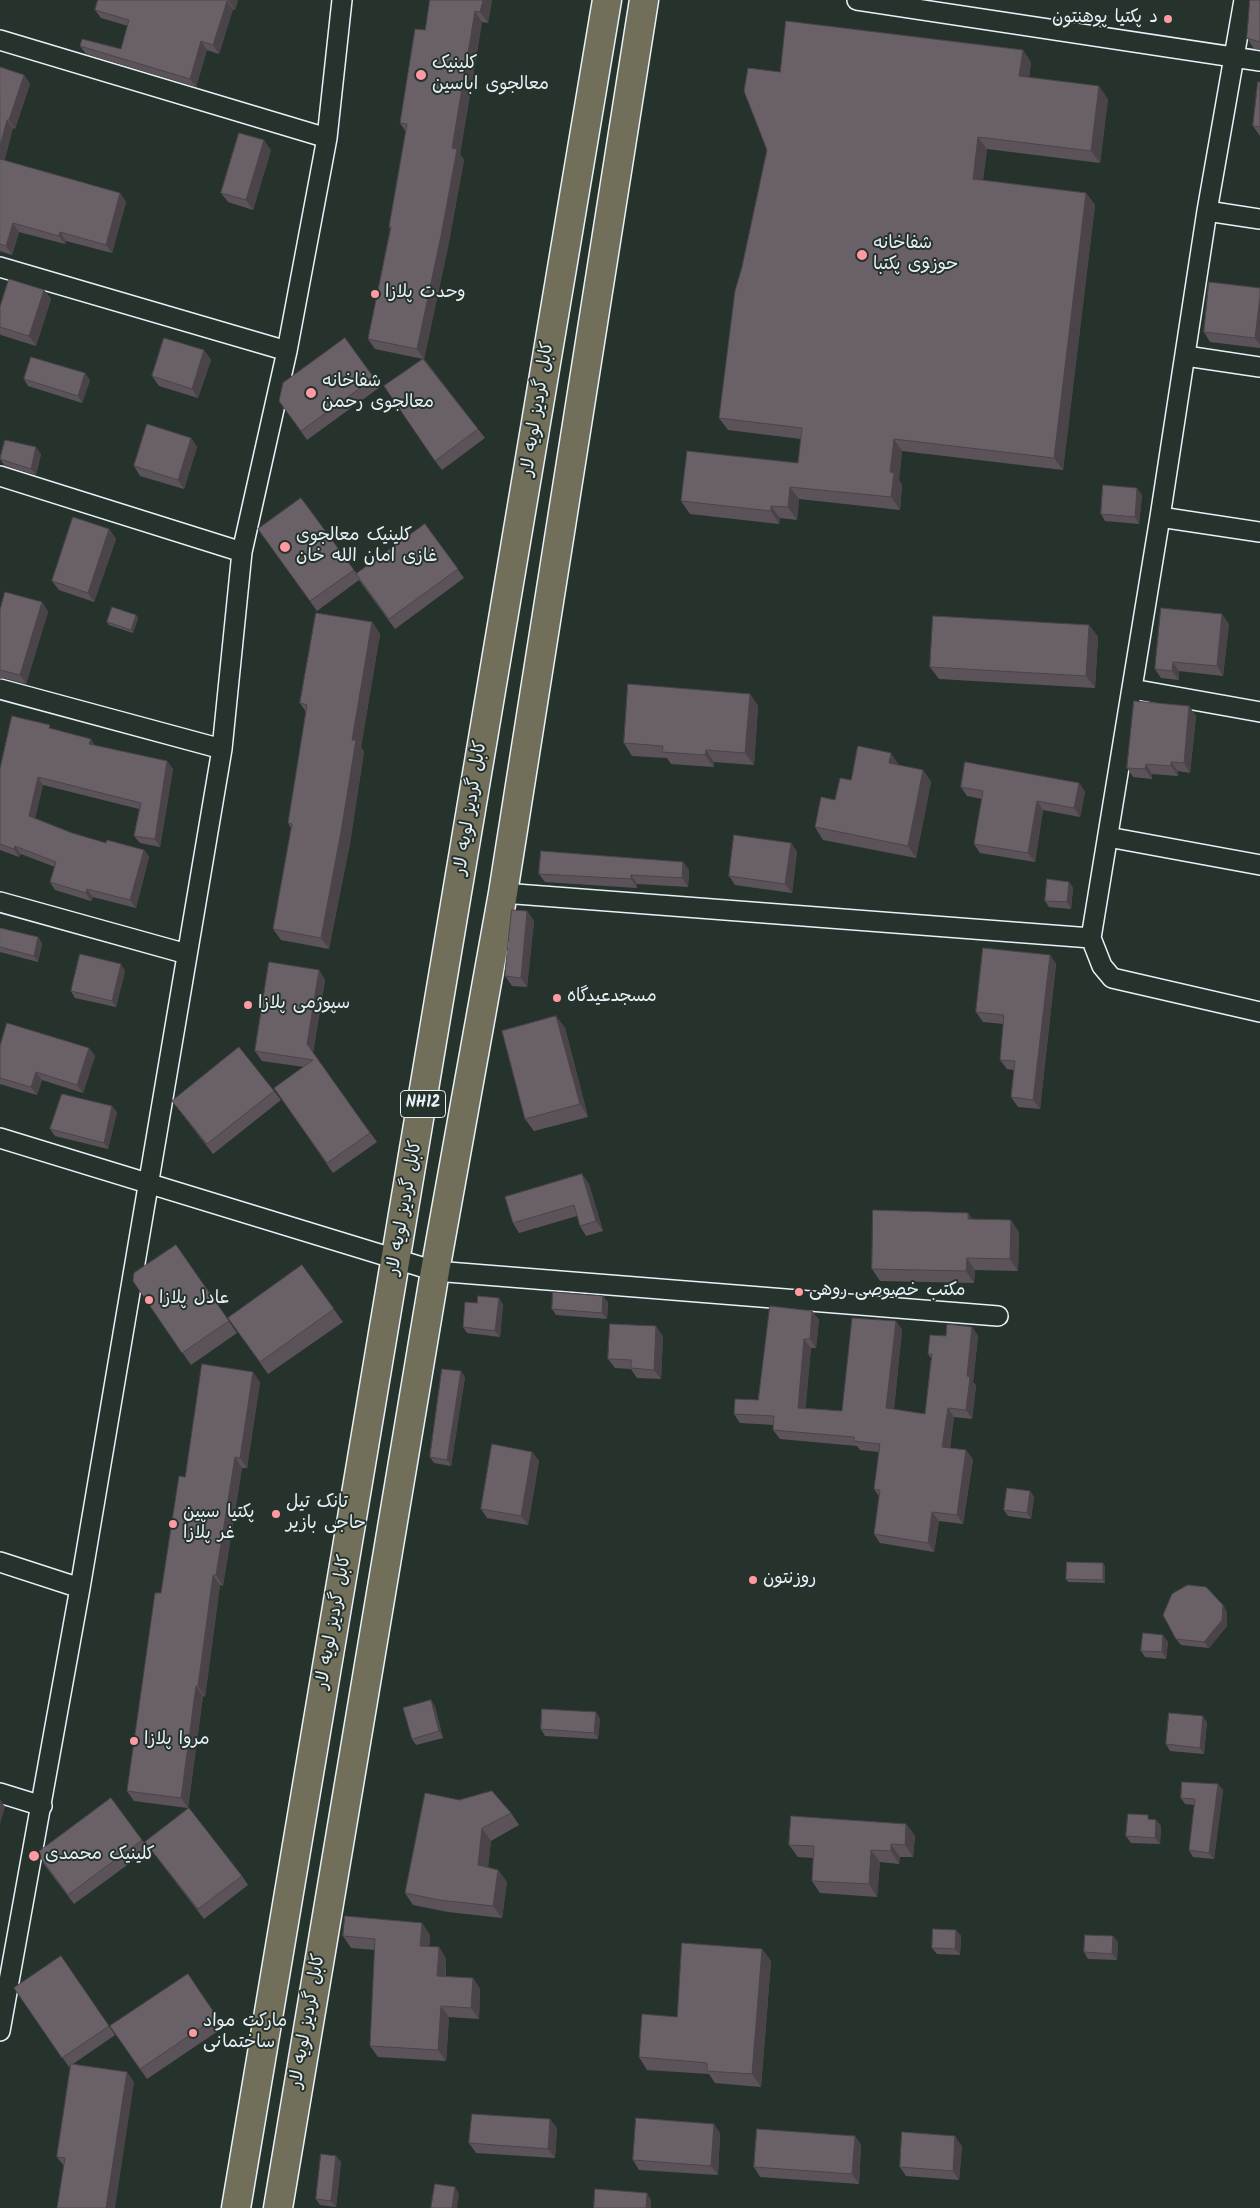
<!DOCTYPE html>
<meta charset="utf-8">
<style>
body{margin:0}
canvas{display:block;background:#26332d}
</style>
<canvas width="1260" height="2208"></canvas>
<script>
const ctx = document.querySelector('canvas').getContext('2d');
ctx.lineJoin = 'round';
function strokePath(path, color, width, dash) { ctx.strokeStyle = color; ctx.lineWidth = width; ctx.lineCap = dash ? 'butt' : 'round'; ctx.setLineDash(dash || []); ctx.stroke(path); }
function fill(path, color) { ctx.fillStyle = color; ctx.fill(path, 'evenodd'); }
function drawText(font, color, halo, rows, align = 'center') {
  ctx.font = font + ' Kalam,"Playpen Sans Arabic",sans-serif'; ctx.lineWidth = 4; ctx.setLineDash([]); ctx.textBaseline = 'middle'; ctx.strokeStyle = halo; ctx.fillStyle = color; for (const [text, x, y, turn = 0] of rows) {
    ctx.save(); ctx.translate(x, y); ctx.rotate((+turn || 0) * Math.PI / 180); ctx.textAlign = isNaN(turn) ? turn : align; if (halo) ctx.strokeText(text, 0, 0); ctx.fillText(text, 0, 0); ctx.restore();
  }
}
const minor = new Path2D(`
 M857,0L1260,61
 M1244,0L1207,211L1160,517L1091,938L1102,966L1112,978L1260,1012
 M0,40L327,138
 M1207,211L1260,219
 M0,267L287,351
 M1186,356L1260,367
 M0,476L242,552
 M1160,517L1260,532
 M0,689L222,749
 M1132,689L1260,712
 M1108,837L1260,865
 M503,893L1091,938
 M0,902L187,954
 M0,1138L435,1271L998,1316
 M0,1562L80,1588
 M0,1793L42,1806
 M0,2031L80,1588L222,749L242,552L287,351L327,138L342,0`);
const trunk = new Path2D(`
 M236,2208L607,0
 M278,2208L435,1271L503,893L644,0`);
strokePath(minor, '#e8f1f8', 22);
strokePath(trunk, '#e8f1f8', 31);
strokePath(minor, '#26332d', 19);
strokePath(trunk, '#716e59', 28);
fill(new Path2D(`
 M238,0L235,10L233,9L219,54L207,50L196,87L86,54L80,46L121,49L128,26L101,18L95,10Z
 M430,0H492L488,23L482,22L460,154L464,160L448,247L424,359L485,438L442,470L435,461L423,359L375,349L368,339L390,229L389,227L406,132L400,123L425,30Z
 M1260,0V50L1254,49L1247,38Z
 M1031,62L1029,78L1108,99L1100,163L987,149L983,180L1086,193L1095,205L1063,470L902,451L899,480L902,485L900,510L799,499L797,520L780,518L779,524L690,514L681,501L798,463L801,439L728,430L719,418L742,267L767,150L780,72Z
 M0,67L24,75L30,84L15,129L13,128L4,161L120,193L126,202L112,253L66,241L65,244L19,232L12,255L0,251Z
 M1260,82V136L1253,126Z
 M271,150L253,210L228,202L221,193Z
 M1260,288V348L1210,342L1204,332Z
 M44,290L51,299L36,346L1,335L0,334V307Z
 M345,338L380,387L307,440L279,401Z
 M204,350L211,360L198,398L159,386L152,376Z
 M24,379L90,380L82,403L28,386Z
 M191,438L197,447L184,489L140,476L134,466Z
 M41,454L36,475L5,466L0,459Z
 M1142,495L1139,524L1105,521L1101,514Z
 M425,524L464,578L395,629L359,580L317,611L258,529L354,570L357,574Z
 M109,529L116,539L94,602L59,590L52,581Z
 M42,602L48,612L26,684L3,678L0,679V610Z
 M136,615L138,618L133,633L109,625L107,622Z
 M372,622L380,634L361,747L364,752L350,843L329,949L281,940L273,929L291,828L288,823L306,712L300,703Z
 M1229,624L1223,676L1179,671V680L1161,678L1155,669Z
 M1089,625L1098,637L1095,688L939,679L930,667Z
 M750,694L758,706L754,765L714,762V767L671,764L667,758L632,756L624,743Z
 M1189,706L1196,716L1190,773L1178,771V776L1152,774V779L1133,777L1127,768Z
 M53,729L95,746L167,761L173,769L160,847L140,843L134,836L139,809L43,785L35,818L72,833L106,843L144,850L149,857L136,908L93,897L91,901L55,890L50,882L55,867L21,854L19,857L0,850V769Z
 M899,765L923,770L931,782L916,858L823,840L815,827L835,800L851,780Z
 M1079,783L1085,792L1080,817L1043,810L1035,862L980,853L974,844L982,799L967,796L961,787Z
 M791,843L797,852L792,893L735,885L729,876Z
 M683,862L689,870L688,887L637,884V888L545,882L539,874Z
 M1069,882L1073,888L1071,909L1049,907L1045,901Z
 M527,911L534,921L527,987L512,986L505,976Z
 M0,928L38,937L42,944L38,962L0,952Z
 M1050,955L1056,964L1040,1109L1018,1107L1011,1097L1014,1070L1007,1069L1000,1060L1004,1024L983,1022L976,1012Z
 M319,970L325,980L313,1053L377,1142L333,1173L274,1088L304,1067L262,1061L255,1051Z
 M125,971L116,1007L75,998L71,991Z
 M556,1016L565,1028L588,1117L534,1131L525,1119Z
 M0,1046L89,1048L95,1056L83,1093L42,1080L37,1095L0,1084Z
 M274,1091L281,1100L213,1154L172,1101Z
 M117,1112L108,1149L55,1136L50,1129Z
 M582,1174L589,1184L603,1231L586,1236L580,1226L577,1216L519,1233L513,1223Z
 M968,1213L972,1219L1019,1232L1018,1271L975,1270L974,1283L880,1281L872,1269Z
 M176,1245L237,1333L191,1365L133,1281Z
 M302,1265L343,1322L268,1374L228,1318Z
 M499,1298L503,1305L500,1337L467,1333L463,1327L477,1303Z
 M608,1302L607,1319L556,1315L552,1309Z
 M812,1311L819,1320L816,1348H811L805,1408L842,1411L896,1321L902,1330L894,1409L925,1414L931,1358L928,1354L946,1336L972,1327L978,1336L973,1382L976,1386L972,1419L954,1417L950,1448L973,1459L963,1524L939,1521L934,1552L880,1543L874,1534L879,1496L874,1489L879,1452L860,1450L857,1446L780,1439L773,1430L774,1425L740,1423L734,1414L758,1400Z
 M663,1336L661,1379L637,1378L631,1369L615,1368L608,1359Z
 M465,1377L451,1466L434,1463L430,1457Z
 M260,1382L247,1468H242L223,1586L220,1585L205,1697L203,1696L188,1808L134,1801L127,1791L185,1477Z
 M532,1452L539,1461L528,1525L487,1518L481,1509Z
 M1030,1491L1034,1497L1031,1519L1008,1516L1004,1510Z
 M1103,1563L1105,1567V1583L1068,1582L1066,1579Z
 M1223,1605L1227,1612V1626L1209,1648L1181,1645L1176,1639Z
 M1168,1642L1166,1659L1145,1657L1141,1651Z
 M431,1700L435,1707L443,1738L416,1745L412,1739Z
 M600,1719L598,1739L545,1736L541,1729Z
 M1207,1722L1204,1754L1170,1751L1166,1744Z
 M1218,1784L1223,1790L1214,1859L1193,1857L1189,1850L1194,1805L1185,1804L1181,1798Z
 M425,1793L511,1813L519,1825L491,1841L488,1867L498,1870L507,1882L502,1918L448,1912L413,1905L405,1893Z
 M1156,1820L1161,1826L1160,1844L1131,1843L1126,1836Z
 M906,1824L915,1836L913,1857H900L899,1864L880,1862L877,1897L820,1893L812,1881L813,1858L798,1857L789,1845Z
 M142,1840L149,1849L74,1904L43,1863Z
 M145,1842L242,1876L248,1885L204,1919Z
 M422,1923L430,1935L429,1947H439L446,1959V1977L473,1978L480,1989L479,2019L449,2017L446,2061L378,2057L370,2046L375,1950L351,1948L343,1936Z
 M956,1930L961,1936L960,1955L937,1954L932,1948Z
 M1118,1942L1117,1960L1088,1959L1084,1952Z
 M762,1949L771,1961L761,2087L715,2083L709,2074L647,2070L639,2057L677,2017Z
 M61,1956L115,2035L73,2064L127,2072L134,2083L64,2166L57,2157L71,2066L69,2067L14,1988Z
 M188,1974L224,2027L147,2079L110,2026Z
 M557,2128L555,2158L476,2153L469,2143Z
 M720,2133L718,2175L639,2170L633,2160Z
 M855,2136L861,2145L859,2184L760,2177L754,2167Z
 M962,2146L959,2180L906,2176L900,2167Z
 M336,2156L341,2162L336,2207L320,2205L316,2199Z`), '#5b5359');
fill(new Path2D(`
 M230,0H238L235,10L229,1Z
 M483,0H492L488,23L480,12Z
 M227,1L233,9L219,54L213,45Z
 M475,11L482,22L460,154L464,160L448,247L424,359L417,349L452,148Z
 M201,41L207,50L196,87L190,79Z
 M1023,50L1031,62L1028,89L1019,76Z
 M24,75L30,84L15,129L9,120Z
 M1099,86L1108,99L1100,163L1091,151Z
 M7,120L13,128L3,167L0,163V146Z
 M978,137L987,149L981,191L973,179Z
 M264,140L271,150L253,210L246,200Z
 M120,193L126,202L112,253L106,245Z
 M1086,193L1095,205L1063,470L1054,458Z
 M13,223L19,232L12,255L6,246Z
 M60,232L66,241L65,244L59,236Z
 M44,290L51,299L36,346L29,336Z
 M1260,297V345L1255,338Z
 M204,350L211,360L198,398L192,389Z
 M85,373L90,380L82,403L78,396Z
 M191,438L197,447L184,489L178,480Z
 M894,439L902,451L899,480L902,485L900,510L891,497L890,472Z
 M36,447L41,454L36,475L31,469Z
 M790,487L799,499L797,520L788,507Z
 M1137,488L1142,495L1139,524L1135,517Z
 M771,506L780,518L779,524L771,511Z
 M109,529L116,539L94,602L88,593Z
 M42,602L48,612L26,684L20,675Z
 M1222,614L1229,624L1223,676L1217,666Z
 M136,615L138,618L133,633L131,630Z
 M372,622L380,634L361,747L364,752L350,843L329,949L321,938L352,740Z
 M1089,625L1098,637L1095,688L1086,676Z
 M1173,662L1179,671V680L1172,671Z
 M750,694L758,706L754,765L745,753Z
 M1189,706L1196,716L1190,773L1184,763Z
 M91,739L96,747L89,744Z
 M706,750L714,762V767L705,755Z
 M891,753L899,765L889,763Z
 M167,761L173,769L160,847L155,839Z
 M1171,762L1178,771V776L1171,766Z
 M1146,764L1152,774V779L1145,769Z
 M923,770L931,782L916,858L908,846Z
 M38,777L43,785L34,823L29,816Z
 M1079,783L1085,792L1080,817L1074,808Z
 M1037,801L1043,810L1035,862L1028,853Z
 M791,843L797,852L792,893L785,884Z
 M15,846L21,854L19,857L14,849Z
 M144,850L149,857L136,908L130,900Z
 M683,862L689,870L688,887L682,878Z
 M631,875L637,884V888L631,879Z
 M1069,882L1073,888L1071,909L1067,902Z
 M87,889L93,897L91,901L86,893Z
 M527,911L534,921L527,987L521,978Z
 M38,937L42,944L38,962L34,956Z
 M1050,955L1056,964L1040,1109L1033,1100Z
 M121,964L125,971L116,1007L112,1001Z
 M319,970L325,980L313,1053L307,1044Z
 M556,1016L565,1028L588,1117L580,1104Z
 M89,1048L95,1056L83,1093L77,1085Z
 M36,1072L42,1080L37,1095L31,1087Z
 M112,1106L117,1112L108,1149L104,1143Z
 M582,1174L589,1184L603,1231L596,1221Z
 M968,1213L976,1225L968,1219Z
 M1011,1220L1019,1232L1018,1271L1010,1259Z
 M967,1258L975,1270L974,1283L966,1271Z
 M603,1296L608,1302L607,1319L602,1313Z
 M499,1298L503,1305L500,1337L495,1331Z
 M812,1311L819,1320L816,1348L810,1339Z
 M896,1321L902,1330L893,1417L886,1408Z
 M656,1326L663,1336L661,1379L654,1370Z
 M972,1327L978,1336L973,1382L976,1386L972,1419L966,1410L967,1376Z
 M804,1339L811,1348L805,1417L798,1408Z
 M461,1371L465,1377L451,1466L447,1460Z
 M253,1372L260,1382L247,1468L240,1458Z
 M948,1408L954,1417L948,1456L942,1447Z
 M966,1450L973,1459L963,1524L957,1515Z
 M532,1452L539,1461L528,1525L521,1516Z
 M235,1457L242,1468L223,1586L216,1575Z
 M1030,1491L1034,1497L1031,1519L1027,1513Z
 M932,1512L939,1521L934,1552L928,1543Z
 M1103,1563L1105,1567V1583L1103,1580Z
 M213,1575L220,1585L205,1697L198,1686Z
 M1223,1605L1227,1612V1626L1209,1648L1204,1642Z
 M1163,1635L1168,1642L1166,1659L1162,1652Z
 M196,1686L203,1696L188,1808L181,1798Z
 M431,1700L435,1707L443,1738L439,1731Z
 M596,1712L600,1719L598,1739L594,1733Z
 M1203,1716L1207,1722L1204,1754L1200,1748Z
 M1218,1784L1223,1790L1214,1859L1209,1853Z
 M0,1799L5,1807L0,1824Z
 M1156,1820L1161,1826L1160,1844L1155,1838Z
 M906,1824L915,1836L913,1857L905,1845Z
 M482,1828L491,1841L487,1877L478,1865Z
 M891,1844L900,1857L899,1864L891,1851Z
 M871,1850L880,1862L877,1897L869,1884Z
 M498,1870L507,1882L502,1918L493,1906Z
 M422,1923L430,1935L428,1958L420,1946Z
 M956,1930L961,1936L960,1955L955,1949Z
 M1113,1936L1118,1942L1117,1960L1112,1954Z
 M439,1947L446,1959L445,1988L437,1976Z
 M762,1949L771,1961L761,2087L752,2074Z
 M473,1978L480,1989L479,2019L471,2008Z
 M441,2006L449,2017L446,2061L438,2050Z
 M127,2072L134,2083L115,2208H106Z
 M550,2119L557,2128L555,2158L548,2149Z
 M714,2124L720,2133L718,2175L711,2166Z
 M855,2136L861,2145L859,2184L852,2174Z
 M955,2136L962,2146L959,2180L953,2171Z
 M336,2156L341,2162L336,2207L331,2201Z
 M455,2187L459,2194L457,2208H452Z
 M647,2193L651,2200V2208H646Z`), '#4a4449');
const building = new Path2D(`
 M98,0H230L229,1H227L213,45L201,41L190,79L80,46L82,39L121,49L129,20L95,10Z
 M430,0H483L480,12L475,11L452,148L457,149L441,236L417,349L368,339L391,227H389L407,124L400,123L415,29L425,30Z
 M1250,0H1260V42L1247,38Z
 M786,21L1023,50L1019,76L1099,86L1091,151L978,137L973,179L1086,193L1054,458L894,439L890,472L894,473L891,497L790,487L788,507L771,506V511L681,501L687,451L798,463L802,428L719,418L735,291L742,267L767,150L744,91L748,68L780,72Z
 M0,67L24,75L9,120H7L0,146Z
 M1258,82H1260V127L1253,126Z
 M239,133L264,140L246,200L221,193Z
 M0,159L120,193L106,245L60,232L59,236L13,223L6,246L0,244Z
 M9,279L44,290L29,336L0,327V307Z
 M1209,282L1260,288V297L1255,338L1204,332Z
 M164,338L204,350L192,389L152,376Z
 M345,338L374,378L301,431L279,401L283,383Z
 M31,357L85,373L78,396L24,379Z
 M423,359L478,429L435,461L384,386Z
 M147,424L191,438L178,480L134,466Z
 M5,440L36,447L31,469L0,459Z
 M1103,485L1137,488L1135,517L1101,514Z
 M301,498L354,570L310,601L258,529Z
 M73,517L109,529L88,593L52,581Z
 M425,524L458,569L389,619L356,574Z
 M5,592L42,602L20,675L0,670V610Z
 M112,607L136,615L131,630L107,622Z
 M1161,608L1222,614L1217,666L1173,662L1172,671L1155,669Z
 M316,613L372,622L352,740H356L341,832L321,938L273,929L292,824L288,823L307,705L300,703Z
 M933,616L1089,625L1086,676L930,667Z
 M628,684L750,694L745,753L706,750L705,755L662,752L663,746L624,743Z
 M1134,701L1189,706L1184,763L1171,762V766L1146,764L1145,769L1127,768Z
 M12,716L50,725L49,728L91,739L89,744L167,761L155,839L134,836L141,803L38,777L29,816L72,833L106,843L107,840L144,850L130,900L87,889L86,893L50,882L56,862L15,846L14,849L0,844V769Z
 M858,746L891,753L889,763L923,770L908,846L815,827L821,797L835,800L840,778L851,780Z
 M965,762L1079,783L1074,808L1037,801L1028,853L974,844L983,791L961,787Z
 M734,835L791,843L785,884L729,876Z
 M541,851L683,862L682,878L631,875V879L539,874Z
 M1047,879L1069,882L1067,902L1045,901Z
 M512,910L527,911L521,978L505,976Z
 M0,928L38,937L34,956L0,947Z
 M983,948L1050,955L1033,1100L1011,1097L1015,1061L1000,1060L1004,1015L976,1012Z
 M80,954L121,964L112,1001L71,991Z
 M269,962L319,970L307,1044L370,1133L327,1163L274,1088L313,1060L255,1051Z
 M556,1016L580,1104L525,1119L502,1031Z
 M7,1023L89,1048L77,1085L36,1072L31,1087L0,1078V1046Z
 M239,1047L274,1091L207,1144L172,1101Z
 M62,1094L112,1106L104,1143L50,1129Z
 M582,1174L596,1221L580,1226L574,1205L513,1223L505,1197Z
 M873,1210L968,1213V1219L1011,1220L1010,1259L967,1258L966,1271L872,1269Z
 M176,1245L229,1321L182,1353L133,1281L134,1273Z
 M302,1265L334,1309L260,1362L228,1318Z
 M553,1292L603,1296L602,1313L552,1309Z
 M478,1296L499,1298L495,1331L463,1327L465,1302L477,1303Z
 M770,1306L812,1311L810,1339H804L798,1408L842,1411L852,1318L896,1321L886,1408L925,1414L932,1354H928L930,1335L946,1336L947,1324L972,1327L967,1376L970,1377L966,1410L948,1408L942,1447L966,1450L957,1515L932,1512L928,1543L874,1534L880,1490L874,1489L880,1444L854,1441V1437L773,1430L774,1416L734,1414L735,1399L758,1400Z
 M610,1324L656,1326L654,1370L631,1368V1360L608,1359Z
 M202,1364L253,1372L240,1458L235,1457L216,1575H213L198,1686H196L181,1798L127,1791L155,1593H161L179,1476L185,1477Z
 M442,1369L461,1371L447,1460L430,1457Z
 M492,1444L532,1452L521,1516L481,1509Z
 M1007,1488L1030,1491L1027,1513L1004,1510Z
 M1067,1562L1103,1563V1580L1066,1579Z
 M1188,1585L1206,1587L1223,1605L1222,1620L1204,1642L1176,1639L1163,1615L1172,1594Z
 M1143,1633L1163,1635L1162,1652L1141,1651Z
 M431,1700L439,1731L412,1739L403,1708Z
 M542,1709L596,1712L594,1733L541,1729Z
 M1169,1713L1203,1716L1200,1748L1166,1744Z
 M1182,1782L1218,1784L1209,1853L1189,1850L1195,1799L1181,1798Z
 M492,1791L511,1813L482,1828L478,1865L498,1870L493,1906L439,1900L405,1893L425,1793L459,1800Z
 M111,1798L142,1840L68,1895L37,1853Z
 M189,1808L242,1876L198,1909L145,1842Z
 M1128,1814L1148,1815V1819L1156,1820L1155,1838L1126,1836Z
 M791,1816L906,1824L905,1845L891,1844V1851L871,1850L869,1884L812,1881L814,1846L789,1845Z
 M345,1916L422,1923L420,1946L439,1947L437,1976L473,1978L471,2008L441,2006L438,2050L370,2046L375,1939L343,1936Z
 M933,1929L956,1930L955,1949L932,1948Z
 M1085,1935L1113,1936L1112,1954L1084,1952Z
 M682,1943L762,1949L752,2074L707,2071V2063L639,2057L642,2014L677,2017Z
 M61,1956L109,2026L62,2058L14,1988Z
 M188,1974L217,2017L140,2069L110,2026Z
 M71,2064L127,2072L106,2208H57L65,2158L57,2157Z
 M472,2114L550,2119L548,2149L469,2143Z
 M636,2118L714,2124L711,2166L633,2160Z
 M757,2129L855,2136L852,2174L754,2167Z
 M902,2132L955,2136L953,2171L900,2167Z
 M321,2154L336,2156L331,2201L316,2199Z
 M435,2184L455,2187L452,2208H431Z
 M595,2189L647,2193L646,2208H594Z`);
fill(building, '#6a6168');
strokePath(building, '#4a4449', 1);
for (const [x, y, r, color] of [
 [1168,19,5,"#ff9aa2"],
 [421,75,6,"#ff9aa2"],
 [862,255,6,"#ff9aa2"],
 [375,294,5,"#ff9aa2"],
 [311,393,6,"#ff9aa2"],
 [285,547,6,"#ff9aa2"],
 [557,998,5,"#ff9aa2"],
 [248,1005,5,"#ff9aa2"],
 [799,1292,5,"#ff9aa2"],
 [149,1300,5,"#ff9aa2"],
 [276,1514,5,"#ff9aa2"],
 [173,1524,5,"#ff9aa2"],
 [753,1580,5,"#ff9aa2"],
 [134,1741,5,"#ff9aa2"],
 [34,1856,6,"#ff9aa2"],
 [193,2033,5,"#ff9aa2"]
]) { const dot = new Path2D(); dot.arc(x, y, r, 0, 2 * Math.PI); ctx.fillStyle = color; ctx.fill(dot); strokePath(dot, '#26332d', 2); }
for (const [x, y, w] of [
 [423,1104,45]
]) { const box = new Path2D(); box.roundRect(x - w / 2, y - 13.5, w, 27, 4); ctx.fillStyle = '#26332d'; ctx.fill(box); strokePath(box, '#e8f1f8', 1); }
drawText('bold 16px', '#e8f1f8', null, [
 ["NH12",423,1104]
]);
drawText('18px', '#e8f1f8', '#26332d', [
 ["د پکتیا پوهنتون",1158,19,"right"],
 ["کلینیک",432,65],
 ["معالجوی اباسین",432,86],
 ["شفاخانه",873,245],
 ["حوزوی پکتبا",873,266],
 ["وحدت پلازا",385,294],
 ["شفاخانه",322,383],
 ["معالجوی رحمن",322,404],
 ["کلینیک معالجوی",296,537],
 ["غازی امان الله خان",296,558],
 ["مسجدعیدگاه",567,998],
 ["سپوژمی پلازا",258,1005],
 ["مکتب خصوصی روهی",809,1292],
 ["عادل پلازا",159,1300],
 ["تانک تیل",286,1504],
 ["حاجی بازیر",286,1525],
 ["پکتیا سپین",183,1514],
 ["غر پلازا",183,1535],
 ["روزنتون",763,1580],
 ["مروا پلازا",144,1741],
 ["کلینیک محمدی",45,1856],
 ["مارکت مواد",203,2023],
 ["ساختمانی",203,2044]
], 'left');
drawText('18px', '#e8f1f8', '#26332d', [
 ["کابل گردیز لویه لار",539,409,-81],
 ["کابل گردیز لویه لار",472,808,-81],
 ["کابل گردیز لویه لار",406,1208,-80],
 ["کابل گردیز لویه لار",335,1622,-80],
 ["کابل گردیز لویه لار",309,2021,-80]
]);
</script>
